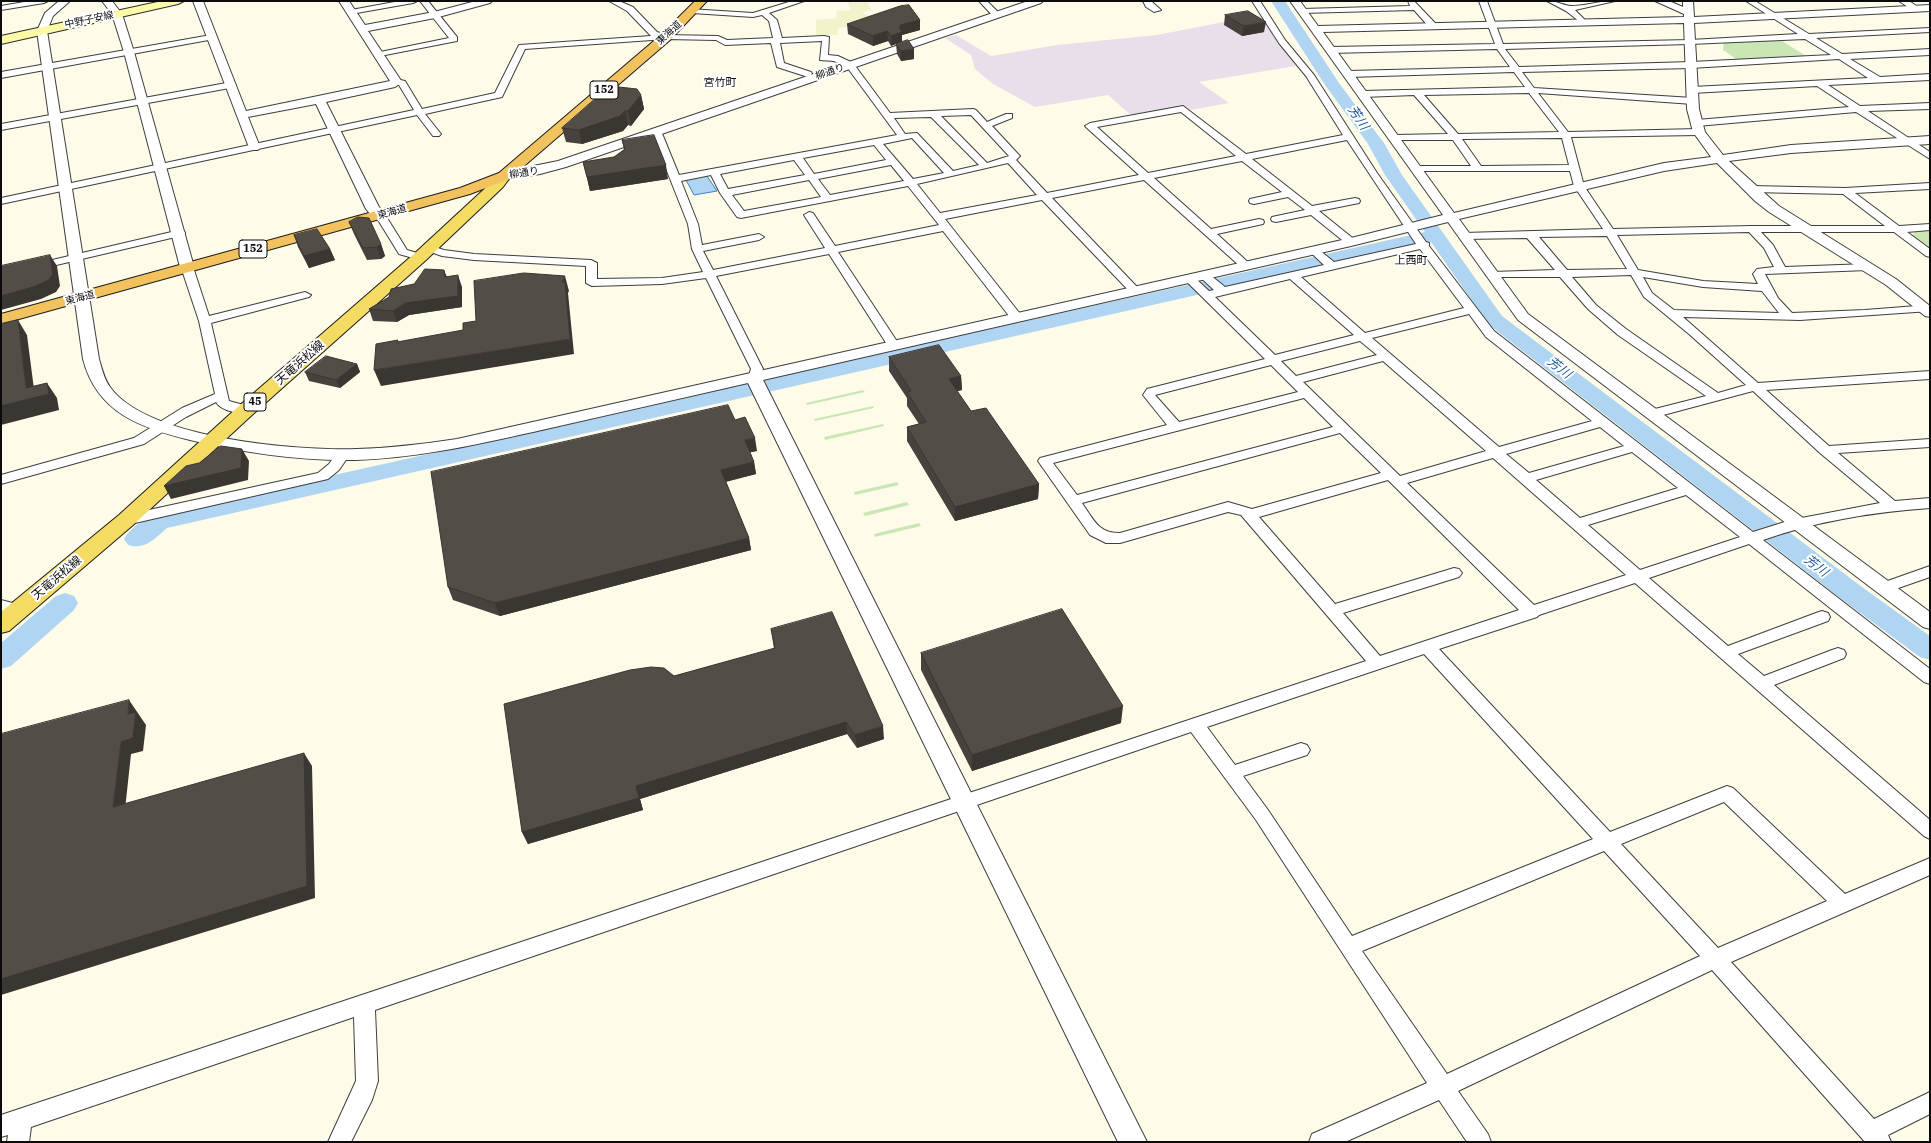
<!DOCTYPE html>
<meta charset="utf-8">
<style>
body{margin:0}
#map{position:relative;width:1931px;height:1143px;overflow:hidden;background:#fefce9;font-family:"IBM Plex Serif",serif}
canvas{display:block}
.frame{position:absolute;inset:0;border:2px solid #0b0b0b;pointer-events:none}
</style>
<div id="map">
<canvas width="1931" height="1143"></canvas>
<div class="frame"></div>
</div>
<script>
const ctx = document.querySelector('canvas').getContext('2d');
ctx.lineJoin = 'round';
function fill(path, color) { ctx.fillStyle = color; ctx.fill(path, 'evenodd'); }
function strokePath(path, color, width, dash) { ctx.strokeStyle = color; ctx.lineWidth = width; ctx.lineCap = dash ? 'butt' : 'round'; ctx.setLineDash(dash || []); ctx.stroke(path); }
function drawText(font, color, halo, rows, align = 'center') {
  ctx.font = font + ' "IBM Plex Serif","Noto Sans JP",serif'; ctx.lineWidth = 4; ctx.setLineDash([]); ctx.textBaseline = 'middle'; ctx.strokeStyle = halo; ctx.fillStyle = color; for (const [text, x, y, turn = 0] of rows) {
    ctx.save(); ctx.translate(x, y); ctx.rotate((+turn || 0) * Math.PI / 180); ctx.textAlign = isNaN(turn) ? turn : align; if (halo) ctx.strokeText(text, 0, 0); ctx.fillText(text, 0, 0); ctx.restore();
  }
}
fill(new Path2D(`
 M1254,16H1263L1296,66L1199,82L1229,103L1191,110L1185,107L1132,116L1108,95L1035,107L993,84L975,69L971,55L945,38L956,35L991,56L1057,45L1157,35Z`), '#e9dfea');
fill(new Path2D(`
 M847,1H876L867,3L872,10L862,12L867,15L878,16L855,27H843L838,29L837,35H816V20L837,18L836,11L851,10Z`), '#f2f2cb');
fill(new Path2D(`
 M1779,39L1806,56L1739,61L1723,50L1724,42Z
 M1930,231V248L1913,235L1915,232Z
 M863,390L865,392L807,405L806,403Z
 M873,406L874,408L815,421L814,419Z
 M883,424L884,426L825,440L824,437Z
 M897,482L899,485L855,495L854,492Z
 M907,502L909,505L865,516L863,513Z
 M919,523L921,526L875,537L874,534Z`), '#cbe6b5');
const water = new Path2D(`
 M707,176L717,191L694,195L686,180Z`);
fill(water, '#b0d5f3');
strokePath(water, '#3a84c7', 1);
fill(new Path2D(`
 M1271,1H1285L1339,83L1384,143L1402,175L1502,316L1862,587L1930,636V660L1920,657L1844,601L1488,324L1431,242L167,528C154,539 146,550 128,545L124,539C131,527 146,517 159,514L1425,232L1385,175L1368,144L1325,85Z
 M65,593L74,596L78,603L74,610L11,666L1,669V643L56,596Z`), '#b0d5f3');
const minor = new Path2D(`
 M30,1H48L44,3L1,10V6Z
 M400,1H417L413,3L351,14L347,12L351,10Z
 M420,1H428L457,37V41L375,57V53L449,38Z
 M609,1H619L633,7L657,32L666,35L718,36L727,40L773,38L769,21L762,15L753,17L692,13H689V9L753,13L792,1H804L769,13L777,20L782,38L824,36L829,37L828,55L838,56L853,63L890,113L973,109L976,110L987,122L1006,114H1012V118L992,126L1018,154L1020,156L1016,160L1047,193L1139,175L1087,128L1085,126L1090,123L1183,106L1246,154L1343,135L1306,76L1279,43L1252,1H1260L1285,40L1314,75L1377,173L1426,242L1429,243V246L1494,331L1753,532L1791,520L1880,503L1820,453L1753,391L1652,418L1647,417L1645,414L1647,411L1706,396L1618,335L1588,309L1560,277H1488L1486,275L1492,272L1555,270L1527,238L1464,239L1459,236L1464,233L1603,229L1574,186L1570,171H1413L1411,169L1416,166H1471L1453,140H1391V136L1394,135L1448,134L1414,95L1363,97L1359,94L1363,91L1525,87L1514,72L1348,77L1344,74L1348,71L1510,67L1497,49L1330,53L1326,50L1330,47L1495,44L1479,1H1487L1503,44L1690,40L1798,34L1746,1H1755L1809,34L1930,28V32L1816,38L1842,54L1930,49V55L1850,59L1880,77L1930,74V80L1828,85L1860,106L1930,103V109L1868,111L1930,152V159L1856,112L1697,126L1692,123L1697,120L1849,107L1817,86L1692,93L1688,90L1692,87L1868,78L1839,59L1691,68L1522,72L1534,88L1693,98L1698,101L1693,104L1538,93L1568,132L1699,129L1704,132L1699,135L1571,137L1584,186L1613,229L1752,226H1885L1843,194L1751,192L1746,189L1751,186L1845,188L1930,183V189L1855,193L1899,226L1930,224V230L1907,232L1930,249V257L1926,256L1894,232H1761L1773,245L1785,267L1868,264L1874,267L1868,270L1765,274L1778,298L1792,313L1865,310L1930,305V311L1800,320L1683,317L1758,383L1930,371V379L1766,390L1829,446L1930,439V447L1838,453L1895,501L1930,498V508C1873,512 1817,521 1763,540L1930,669V684L1924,682L1749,544L1649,578L1728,646L1816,613L1822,611L1828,613L1830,617L1828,621L1738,654L1764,676L1832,650L1838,648L1844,650L1846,654L1844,658L1774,685L1930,820V839L1924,836L1635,583L1539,615L1537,617L1439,649L1610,832L1727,786L1733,788L1845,894L1930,858V875L1731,962L1874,1119L1930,1092V1114L1888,1135L1891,1142H1865L1712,970L1458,1091L1488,1134L1491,1142H1467L1439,1100L1345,1142H1309L1312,1134L1427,1083L1256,820L1191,732L375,1010L378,1081L372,1100L351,1142H328L356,1081L354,1017L31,1127L29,1142H7L8,1135L1,1137V1115L1366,661L1241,515L1228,512L1120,543H1106L1090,535L1038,461L1040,458L1167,425L1143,395L1147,389L1265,359L1186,281L1184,279L1186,277H1194L1209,291L1214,290L1199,276L1201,274H1209L1225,287L1324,265L1309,251L1314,248L1318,249L1334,262L1416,244L1347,140L1252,159L1312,206L1355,198L1359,199L1360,201L1359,203L1319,211L1355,240L1356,242L1355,244H1347L1311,215L1276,222L1272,221L1271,219L1272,217L1305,210L1288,197L1254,204L1250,203L1249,201L1250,199L1282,192L1242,161L1154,178L1211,229L1259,219L1263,220L1264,222L1263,224L1217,234L1250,264L1252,266L1246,269L1242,268L1144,180L1052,198L1139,289L1141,291L1135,294L1131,293L1042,200L945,219L1021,315L1023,318L1021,321H1013L943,231L838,252L900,346L894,350L888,346L829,254L716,276L763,369L758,381L754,382L748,378L751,369L706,278L662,284L592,286L586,283V266L474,260L442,256L425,250L424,248L429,245L444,250L474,254L591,260L597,263V279L662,278L703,272L692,249L688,224L651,131L656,128L661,131L679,175L897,135L847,67L834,61L820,60L822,41L780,43L784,63L811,72L812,74L808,77L777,67L771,43L725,45L716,40L666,39L525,49L502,97L425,114L441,134L439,136H433L417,115L1,204V198L414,110L399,85L392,82L396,79L405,81L422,109L495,93L519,45L651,36L627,11ZM1805,39L1831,55L1691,62L1519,67L1505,49L1690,44ZM1529,93L1559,132L1458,134L1424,95ZM1181,112L1236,156L1148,173L1097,127ZM971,115L1009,156L987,163L941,116ZM931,117L979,165L953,171L917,133L905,134L894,118ZM912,138L944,173L913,179L883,144ZM1562,138L1569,165L1481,166L1462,139ZM874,145L886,160L814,174L803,158ZM794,160L805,175L728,189L720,174ZM1008,163L1037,195L940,213L917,184ZM891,165L904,181L830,195L818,179ZM711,175L720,193L737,217L741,218L908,186L939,225L835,246L813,213L809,212L804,215L825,248L713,270L703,251L759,240L764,237L759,234L702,245L698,224L681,181ZM809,180L821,197L744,211L732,195ZM1749,232L1764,248L1774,267L1757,269L1753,274L1758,284L1703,281L1638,270L1617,235ZM1607,236L1627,269L1567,270L1539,237ZM1420,249L1464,308L1365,333L1301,277ZM1631,275L1644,297L1689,334L1746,385L1718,393L1626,329L1596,305L1572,277ZM1643,277L1703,287L1762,291L1779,313L1674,310L1652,293ZM1290,279L1354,335L1275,355L1215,297ZM1469,314L1486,337L1592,421L1499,447L1372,338ZM1360,341L1377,355L1296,376L1281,361ZM1383,361L1486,451L1400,476L1303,382ZM1271,365L1298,392L1179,422L1155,395ZM1304,398L1333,427L1077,495L1053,463ZM1600,427L1624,446L1529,473L1506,454ZM1340,433L1381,473L1252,509L1228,502L1120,533C1098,533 1094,520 1082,503ZM1632,452L1678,488L1580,518L1536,480ZM1493,458L1626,575L1534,605L1407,483ZM1388,480L1519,610L1380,656L1343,613L1459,577L1462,573L1459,569L1454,568L1335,604L1259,517ZM1686,495L1740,537L1640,570L1588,525ZM1424,654L1593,839L1352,936L1268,810L1243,776L1307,755L1310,750L1307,745L1301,743L1235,765L1207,727ZM1724,802L1827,901L1718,948L1621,844ZM1604,851L1700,956L1447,1074L1362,951Z
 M979,1H987L998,12L991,14Z
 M1143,1H1151L1161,10L1154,12L1146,7Z
 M1408,1H1414L1436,24V28H1430L1414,10L1302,13L1298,11L1302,9L1410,6Z
 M1547,1C1557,1 1565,6 1571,6C1585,6 1599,1 1615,1L1575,10L1588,23L1584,25L1566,11Z
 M1899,1H1909L1921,9L1914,11Z
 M211,35H214V39L1,78V72Z
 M232,82L236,85L235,87L1,130V124Z
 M380,212L384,213L407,250L424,255L426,257L424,259L420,260L399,254L375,215Z
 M180,230L184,231L185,233L184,235L1,278V272Z
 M187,264L193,267L209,316L305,292L311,295L309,297L211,323L229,401L251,407L252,410L251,413C241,415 221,411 216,402L186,417L144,444L1,484V475L134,438L182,408L215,394L199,321L181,267Z
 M343,450L348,451L350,454L339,470L328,479L126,525L121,523L119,520L121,517L126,515L318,473L329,464L338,451Z
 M1930,566V577L1884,593L1879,592L1876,588L1879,584Z
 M1,600L24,606L27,610L24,614L19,616L1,612Z`);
const tertiary = new Path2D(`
 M59,1H70L53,16L47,31L99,359C102,369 104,379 110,387C147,439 297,451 357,449C391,448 424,444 457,439L1351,238L1443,215L1290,1H1300L1318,26L1684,17V14L1655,1H1669L1683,7V1H1693L1694,17L1930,5V11L1694,23L1699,109L1705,132L1723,155L1791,145L1930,136V144L1791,153L1729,161L1779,206L1896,279L1930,306V317L1925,316L1886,285L1769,212L1755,201L1717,163L1664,171L1459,219L1528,314L1930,612V629L1923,627L1518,320L1448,222L1351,246L763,380L1147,1142H1118L748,383C681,398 614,414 546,429C483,443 421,458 356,460C300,461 245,453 190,440C141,428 97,413 83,359L37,31L45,13ZM1684,23L1687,109L1693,132L1711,157L1664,163L1454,213L1323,32Z
 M102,1H112L122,14L134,52L194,267L192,270H182L180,267L124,52L112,14Z
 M193,1H203L246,111L390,81L339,1H349L365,25L434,12L476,1H492L490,3L435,18L368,31L402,82L395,87L326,102L379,207L387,215L385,218C377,220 371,216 366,209L316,104L248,117L260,147L258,150H250Z
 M1028,1H1043L1041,3L566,167L540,174L504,180L498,176L504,172L558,161Z`);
const secondary = new Path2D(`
 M162,1H184L178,4L1,44V36Z`);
const primary = new Path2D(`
 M504,172L509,173L511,176L503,187L426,260L253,414L133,525L9,631L1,633V612L119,515L239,406L414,254L493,181L499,173Z`);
const trunk = new Path2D(`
 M695,1H707L670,40L509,179L470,194L1,324V314L460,188L499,173L662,34Z`);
strokePath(minor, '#3e3e3e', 2);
strokePath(tertiary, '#3e3e3e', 2);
strokePath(secondary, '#2d2d2d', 2);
strokePath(primary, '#1c1c1c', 2);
strokePath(trunk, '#1c1c1c', 2);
fill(minor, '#fff');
fill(tertiary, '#fff');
fill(secondary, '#fcf9a7');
fill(primary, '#f3db64');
fill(trunk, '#f1c25e');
fill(new Path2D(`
 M1225,15L1264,32L1242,36L1224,25Z
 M920,20V30L902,35L891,46L888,41L873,46L848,34L847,24Z
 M896,44L914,59L901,61L897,54Z
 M641,95L644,109L631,126L628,125L623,131L582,144L566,142L562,128Z
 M622,140L668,179L590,191L583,162L614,157L624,150Z
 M349,222L381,244L385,256L381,259L367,260L354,234Z
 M294,235L330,249L335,260L309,268L298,247Z
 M444,270L447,277L462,287V307L409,315L397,322L373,321L369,309L414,284Z
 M889,357L961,376L962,390L957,391L971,411L1039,484L1038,499L955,521L907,441V427L919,424L907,406V398L889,371Z
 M357,364L360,372L340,388L309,381L305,372Z
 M735,420L757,451L750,452L754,462L756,474L726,482L749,538L751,550L500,616L453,600L448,587Z
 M771,629L884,739L857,748L847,734L640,799L643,810L528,844L522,832L674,676L774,649Z
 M921,653L1121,723L972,771L921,670Z`), '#47423e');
fill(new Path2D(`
 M920,20V30L902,35V42L891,46V36L900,25Z
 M1266,22L1264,32L1242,36L1244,26Z
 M887,31L888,41L873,46V36Z
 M914,49V59L901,61V51Z
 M641,95L644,109L631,126L628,111Z
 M625,111L628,125L623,131L582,144L579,130Z
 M666,165L668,179L590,191L587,177Z
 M381,244L385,256L381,259L377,247Z
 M330,249L335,260L309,268L304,256Z
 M50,255L57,266L60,286L56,292L41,299L1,310V296Z
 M458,275L462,287V307L409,315L397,322L393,311Z
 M565,276L569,291L568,293L574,354L381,386L374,370L570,339L562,282Z
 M18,320L27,335L35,397L47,383L57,398L59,410L1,425V406L26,388Z
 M357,364L360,372L340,388L336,380Z
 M961,376L962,390L949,393V379Z
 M755,438L757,451L747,453L745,440Z
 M242,449L249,461L248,480L171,499L164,486Z
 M754,462L756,474L723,482L721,470Z
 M1039,484L1038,499L955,521V507Z
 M749,538L751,550L500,616L495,603Z
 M129,700L146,725L143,751L131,754L124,819L113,807L121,742L128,714Z
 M1123,706L1121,723L972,771V755Z
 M846,722L847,734L640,799L643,810L528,844L522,832L636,786Z
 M883,726L884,739L857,748L855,735Z
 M304,753L312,766L315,898L1,995V979Z`), '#3a3632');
const building = new Path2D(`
 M909,5L920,20L900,25L901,26L899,27L902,32L891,36L887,31L873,36L847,24L900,6Z
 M1248,11L1266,22L1244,26L1225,15Z
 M908,40L914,49L901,51L896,44Z
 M610,86L637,89L641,95L628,111H625L620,116L579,130L562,128Z
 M654,135L666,165L587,177L583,162L614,157L625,149L622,140Z
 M358,217L369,218L381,244L377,247L363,248L349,222Z
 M317,229L330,249L304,256L294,235Z
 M50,255L53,274L49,280L33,287L1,296V266Z
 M425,269L444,270L445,277L458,275V296L405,303L393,311L369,309L389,297L391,289L414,284Z
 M524,273L565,276L562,282H565L570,339L374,370L376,344L398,340L397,342L463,330V323L476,321L474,281Z
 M18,320L26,388L47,383L49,394L1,406V324Z
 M939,345L961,376L949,379L971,411L986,408L1039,484L955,507L907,427L926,422L907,392L911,391L889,357Z
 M326,356L357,364L336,380L305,372Z
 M728,405L735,420L745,417L755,438L745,440L754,462L721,470L749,538L495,603L448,587L431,472Z
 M221,446L242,449L241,468L164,486L186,466L199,463Z
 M1062,609L1123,706L972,755L921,653Z
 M832,612L883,726L855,735L846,722L636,786L639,798L522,832L504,704L630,670L651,667L664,668L674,676L775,648L771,629Z
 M129,700L128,714L136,712L133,738L121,742L113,807L304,753L307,886L1,979V734Z`);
fill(building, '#534d48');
strokePath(building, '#3a3632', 1);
drawText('10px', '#0b0b0b', '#fff', [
 ["中野子安線",89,20,-12],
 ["東海道",669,33,-43],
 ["柳通り",830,72,-19],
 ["柳通り",524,173,-9],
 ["東海道",392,212,-16],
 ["東海道",80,298,-15]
]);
drawText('11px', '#0b0b0b', '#fff', [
 ["宮竹町",720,83],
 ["上西町",1411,261]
]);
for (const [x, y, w] of [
 [604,90,28],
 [253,249,28],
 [255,402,22]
]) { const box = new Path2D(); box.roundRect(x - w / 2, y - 9, w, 18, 3); ctx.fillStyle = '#fff'; ctx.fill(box); strokePath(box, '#0b0b0b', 1); }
drawText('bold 11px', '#0b0b0b', null, [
 ["152",604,90],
 ["152",253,249],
 ["45",255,402]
]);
drawText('12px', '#0b0b0b', '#fff', [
 ["天竜浜松線",300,363,-41],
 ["天竜浜松線",57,578,-40]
]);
drawText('italic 13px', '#1a5797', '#fff', [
 ["芳川",1358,118,56],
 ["芳川",1559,368,38],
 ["芳川",1816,566,38]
]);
</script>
